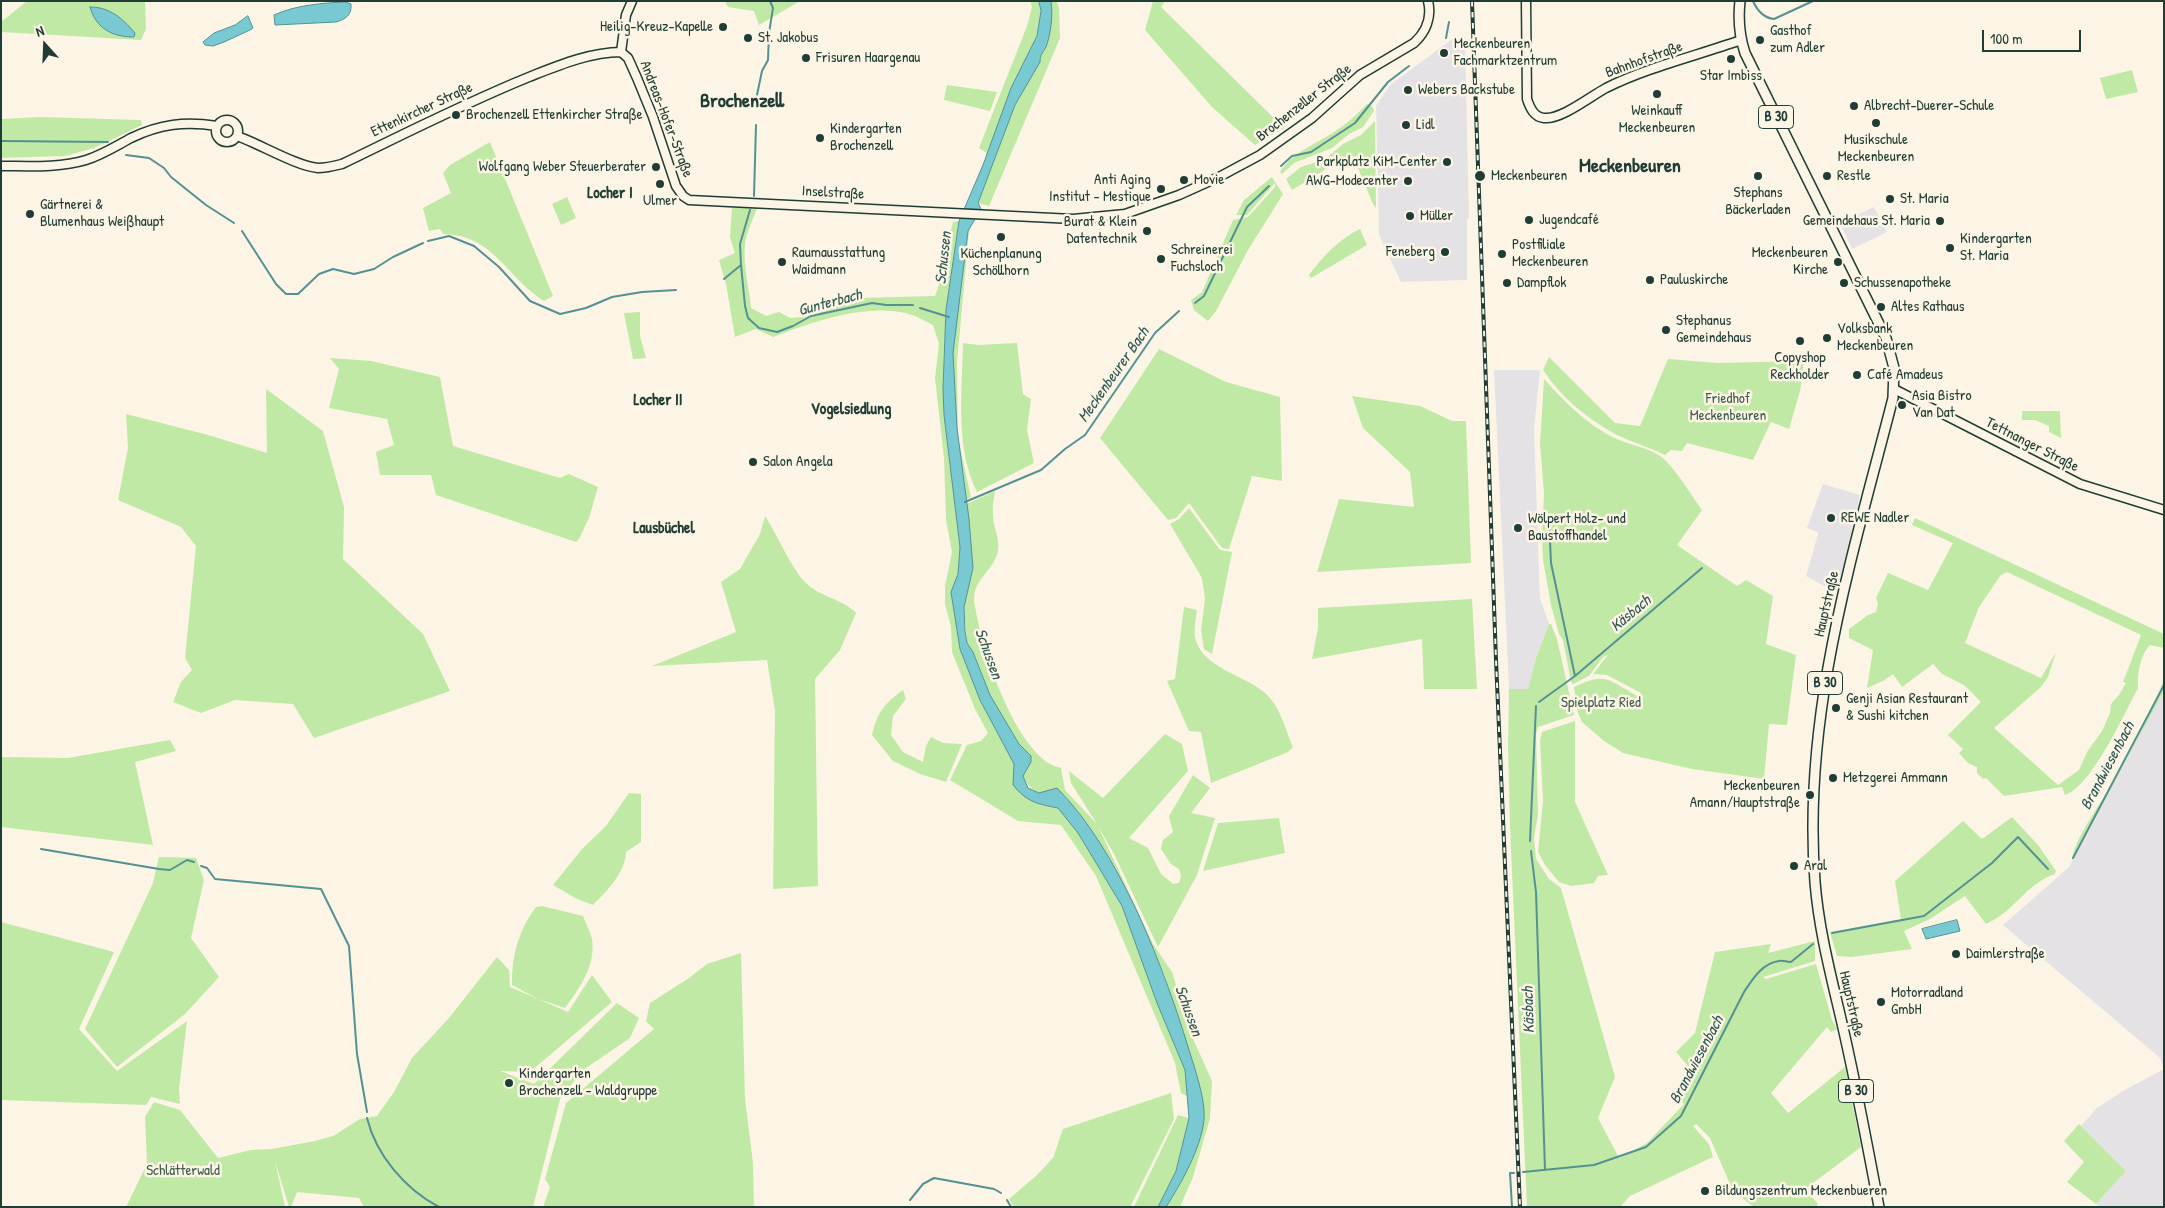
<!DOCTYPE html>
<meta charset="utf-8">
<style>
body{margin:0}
#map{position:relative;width:2165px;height:1208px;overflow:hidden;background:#fcf5e5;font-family:"Patrick Hand",sans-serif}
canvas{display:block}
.frame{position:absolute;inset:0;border:2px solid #1f3d34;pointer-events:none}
.north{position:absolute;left:20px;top:20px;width:50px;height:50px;-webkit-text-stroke:4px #fcf5e5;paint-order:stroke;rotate:340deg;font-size:14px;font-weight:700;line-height:20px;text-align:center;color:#1f3d34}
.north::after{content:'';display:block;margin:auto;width:18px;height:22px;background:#1f3d34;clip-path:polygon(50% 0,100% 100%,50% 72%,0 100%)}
.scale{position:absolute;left:1982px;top:30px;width:99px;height:22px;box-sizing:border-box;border:2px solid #1f3d34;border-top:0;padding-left:6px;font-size:15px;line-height:18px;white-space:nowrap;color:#1f3d34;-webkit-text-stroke:4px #fcf5e5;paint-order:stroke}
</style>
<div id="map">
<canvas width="2165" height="1208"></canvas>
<div class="frame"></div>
<div class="north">N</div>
<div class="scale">100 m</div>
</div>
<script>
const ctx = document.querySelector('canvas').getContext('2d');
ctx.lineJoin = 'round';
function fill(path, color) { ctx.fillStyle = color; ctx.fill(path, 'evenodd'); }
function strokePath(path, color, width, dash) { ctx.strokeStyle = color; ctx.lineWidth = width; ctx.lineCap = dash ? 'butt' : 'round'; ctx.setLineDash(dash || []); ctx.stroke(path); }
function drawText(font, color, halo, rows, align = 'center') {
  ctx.font = font + ' "Patrick Hand",sans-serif'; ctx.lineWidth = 5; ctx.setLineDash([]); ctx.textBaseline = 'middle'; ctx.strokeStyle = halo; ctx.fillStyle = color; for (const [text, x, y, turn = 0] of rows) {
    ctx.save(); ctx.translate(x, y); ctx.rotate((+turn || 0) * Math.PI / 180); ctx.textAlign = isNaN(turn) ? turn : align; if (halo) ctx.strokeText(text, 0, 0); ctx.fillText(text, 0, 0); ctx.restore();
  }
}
fill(new Path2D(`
 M1451,40H1465L1469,218L1467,219V280L1401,282L1379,235L1376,106L1390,85Z
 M1874,207L1887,232L1852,249L1840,223Z
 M1494,370H1540L1534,429L1540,598L1549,624L1536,658L1528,689H1509Z
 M1823,484L1860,495L1838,588L1824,586L1806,576L1818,534L1817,532L1807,528Z
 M2164,691V1067L2159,1057L2003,925L2069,867Z
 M2164,1069V1207H2101L2096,1204L2126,1171L2081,1126L2097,1108L2123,1091Z`), '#e5e2e6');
fill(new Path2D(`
 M27,1H145L146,29L141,40L1,32V22Z
 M725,1H800L759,25L754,11L728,7Z
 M1030,1H1039L1041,11L1037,36L987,153L979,148L1027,26L1032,7Z
 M1051,1H1057L1059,8L1060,38L989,206L978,203L1015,105L1019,99C1032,68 1056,37 1051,1Z
 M1153,1H1165L1161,7L1284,128L1255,145L1212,107L1145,30Z
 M2132,70L2138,92L2106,99L2100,78Z
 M947,85L997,92L990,111L944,100Z
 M1367,104L1373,107L1374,111L1363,127L1349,134L1332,148L1294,163L1282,174L1280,172C1293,151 1321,142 1340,128C1350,121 1359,112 1367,104Z
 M40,117L141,120L142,125L94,148L65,156L1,158V119Z
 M1375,121L1376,208L1373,204L1353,156L1349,155L1292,190L1286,179L1301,167L1325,159L1343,144L1361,135Z
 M490,142L553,296L544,301C506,277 494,235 443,234L440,229L429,231L423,208L451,193L443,173L450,165Z
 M1272,177L1283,194L1248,250L1216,311L1208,321L1194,310L1191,300L1202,292L1233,220L1248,217L1275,187V183L1247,215H1236L1244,200Z
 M567,197L576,218L561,225L552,204Z
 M732,207L757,208C753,220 746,233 745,245C743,266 749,287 751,308L766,316L779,312L790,318L805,317L825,310L840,301L858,298L935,296C945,273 946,246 953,222L959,221L946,310L943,388L944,415L960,547L958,574L951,592L960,649L980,700L1014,764V785L1041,805L1058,807L1078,833L1122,906L1157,1003L1185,1070L1187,1096L1181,1093L1175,1063L1096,876L1061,825L1018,821L950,780L967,745L981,741L988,733L975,709L952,652L951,627L945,604V586L952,552L946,520L944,458L935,378L939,344L933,325C926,322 919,317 912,315C871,301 812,322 773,337L756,329L735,337L726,284L719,260L735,253L730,237Z
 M970,220L957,362L958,438L971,497L962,502L946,352L958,262Z
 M1360,229L1367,245L1311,278L1309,275C1322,257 1339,239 1360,229Z
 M640,312V336L646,358L633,359L624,313Z
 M963,343L978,345L1017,343L1023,394L1031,399L1027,430L1034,463L977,492C955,448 962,391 963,343Z
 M1159,349L1226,382L1280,397L1282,481L1252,476L1229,549L1222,548L1189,503L1176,518L1168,520L1100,438Z
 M1549,357L1615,423L1640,426L1668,359L1718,363L1804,361L1800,391L1789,429L1771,422L1753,460L1687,443L1682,451L1671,450L1665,455C1649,447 1631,442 1615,434C1586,418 1561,397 1543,370Z
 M330,358L371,361L440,377L453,446L560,478L569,474L598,487L589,518L579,539L576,542L436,495L431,475H380L376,452L394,445L387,419L329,408L339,369Z
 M1544,379C1565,402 1588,426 1617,439C1630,445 1649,448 1660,456C1675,467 1691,495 1702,510L1677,545L1737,586L1746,580L1773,596L1766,644L1796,655L1787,725L1769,724L1764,779L1692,769L1623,753L1604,741L1582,722L1578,713L1574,687C1608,671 1608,681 1638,696L1641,693L1607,675L1593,674L1608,655L1603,657L1589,676L1573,684L1571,682L1563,640L1559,634L1551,605L1543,560L1542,534L1544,493L1540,444Z
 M266,389L323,431L344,507L343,559L423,634L450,691L314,738L293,704L235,700L201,713L173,702L181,682L192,670L185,658L196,546L181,527L118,500L128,448L126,414L208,435L267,453Z
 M1352,396L1420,406L1452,421H1466L1471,563L1317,572L1339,499L1414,507L1410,472L1363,428Z
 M2022,411H2060L2061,438L2049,432V426L2035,420H2022Z
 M995,491C994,499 992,507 993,514C993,527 1000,538 998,551C994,570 975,578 974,598C974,604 976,611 977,617C985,658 1011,733 1044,760C1048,764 1055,766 1061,768L1065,790L1097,824L1071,783L1069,771L1103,798L1165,734L1182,744L1188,771L1129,838L1148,848L1161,874L1173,884L1179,883L1181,876L1179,869L1171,864L1161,849L1163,840L1173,832L1169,816L1193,775L1210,788L1191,813L1215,818L1197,875L1158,947L1114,854L1098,826L1153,944L1172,972L1190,1032L1212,1081L1210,1118L1193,1177L1180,1207H1166L1180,1185L1194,1151L1204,1120L1165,976L1115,870L1091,829L1067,798C1045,794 1033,797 1023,776L1031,762V756L1019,744L990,695L973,652L967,643L964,607L973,568L967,504Z
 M1189,508L1220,550L1232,552L1212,654L1204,649L1201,630L1205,599L1202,578L1170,524L1179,519Z
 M765,516C777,534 792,570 806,583C820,597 843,599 856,613L840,650L815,679L818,886L773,889L775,711L767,660L652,666L736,632L721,582L740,569L760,534Z
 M1915,518L2164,634V648L2150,645C2140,655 2137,675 2138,688C2124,714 2092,786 2065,795L2062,787L2004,796L1986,778L1983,779L1977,773V767L1968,763L1959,753L1963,749L1948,735L1981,702L1964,685L1942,674L1933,664L1902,687L1893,674L1883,681L1867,688L1873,650L1849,638V629L1868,615L1876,612L1878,603L1876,598L1888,573L1928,590L1953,543L1912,525ZM2007,572L2141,635L2123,682L2126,683L2119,695L2111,704L2110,713L2102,731L2087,752L2079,770L2058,785L1994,728L2041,687L2048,677L2056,652L2041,678L1965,643L1979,607L2001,575Z
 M1472,599L1477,689H1424L1422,639L1312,659L1318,628V608Z
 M1184,607L1197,610C1196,618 1194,628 1195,637C1201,668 1245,675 1265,693C1280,706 1285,728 1293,747L1288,752L1211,783L1201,732L1189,731L1167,681L1175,679Z
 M1549,624H1551L1557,639L1574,715L1538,727L1536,734L1538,815L1534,838L1536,859L1549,879L1561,888L1615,1077L1598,1118L1619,1158L1647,1143L1684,1104L1678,1098L1694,1073L1676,1052L1695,1033L1715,952L1771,944L1768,953L1815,941V961L1763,977L1766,979L1816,964L1832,1020L1837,1029L1831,1032L1827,1027L1771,1093L1788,1113L1845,1067L1861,1147L1805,1189L1818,1204L1816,1207H1754L1733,1191L1710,1138L1696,1124L1693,1126L1709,1144L1713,1157L1630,1196L1620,1207H1527L1510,827L1508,745L1509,689H1528L1536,658Z
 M2164,679V691L2156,706L2072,861C2072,842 2104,798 2115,780C2133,748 2151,714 2164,679Z
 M903,690L906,699L893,716L891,735L903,752L923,762L926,746L931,737L943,743L962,744L946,782L920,774L893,761L872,735C877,713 884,704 903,690Z
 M1575,721V802L1608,875L1598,876L1594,883L1571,886L1559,882L1545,865L1538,852L1543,801L1540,741L1542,732Z
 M170,740L176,751L135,762L153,845L1,827V757L68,758Z
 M629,793L641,794V842L626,852C625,873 607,891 593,905L577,899L553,885L582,849L606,826Z
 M2012,817L2038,845L2056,871L2055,874C2027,883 2014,912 1986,924L1965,896L1930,919L1904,931L1912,949L1851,957L1837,956L1830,932L1901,919L1895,881L1963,821L1982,839Z
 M1279,818L1285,853L1203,871L1218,823Z
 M159,857L196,858L204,880L191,938L219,977L185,1014L117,1067L85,1029L153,883Z
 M542,906L583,916C586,924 590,931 592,939C596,965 580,988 565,1008L538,999L512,985C511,957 519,929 536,907Z
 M1,922L114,952L79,1029L117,1071L187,1021L179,1089L180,1104L151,1097L146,1105L1,1100Z
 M741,953L745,1098L753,1163L754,1207H543L550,1187L545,1179L566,1103L654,1029L646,1021L650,1003L689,978L707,964Z
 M497,957L509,970L510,987L568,1012L592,975L612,1002L530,1072L500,1071L534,1084L617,1003L639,1018L630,1038L583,1070L560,1099L533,1207H364L359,1198L297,1192L291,1207H289L275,1161L285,1207H126L147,1164L145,1117L154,1102L180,1110L218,1158L251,1150L272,1149L315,1141L333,1136L360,1119L377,1116L394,1092L412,1058L449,1018Z
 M1171,1093L1174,1119L1130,1207H1014L1009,1199L1036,1176L1053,1158L1063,1129Z
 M1178,1115L1189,1118L1176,1171L1158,1207H1134Z
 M2079,1124L2126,1171L2096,1204L2067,1182L2084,1162L2064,1141Z`), '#c0e9a5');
const water = new Path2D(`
 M1039,1H1051C1053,16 1051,33 1046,47C1043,52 1040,55 1040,62L1015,105L978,203L981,209L968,231L953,353L957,428L969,519L973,568L964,607L965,631L967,643L973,652L990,695L1019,744L1031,756V762L1023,776L1028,788L1039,793L1057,788C1119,850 1164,967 1189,1050C1195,1069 1206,1101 1204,1120C1201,1148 1181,1184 1166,1207H1158L1176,1171L1189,1118L1185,1070L1157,1003L1122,906L1078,833L1058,808C1037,804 1027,802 1013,785L1014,764L980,700L960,649L951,592L958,574L960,547L944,415L943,388L946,310L959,221L983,165L1011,88L1037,36L1041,11Z
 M346,2L351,4C352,15 346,19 336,22L275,25L274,15C296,5 322,3 346,2Z
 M90,7C110,7 122,18 135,33L134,37C113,37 96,29 90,7Z
 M248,16L253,28L250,30L224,42L213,46L205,45L203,42L214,33L235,25Z
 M1957,920L1960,931L1926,939L1922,929Z`);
fill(water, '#79c9d3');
strokePath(water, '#559193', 1);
strokePath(new Path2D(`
 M1753,1C1757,10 1764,18 1774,19L1813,1
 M1446,38L1449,22
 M757,95L762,71L768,60L769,33L773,8L770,1
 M1,141L108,142
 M126,155L149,158L164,168L171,177L206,205L234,223
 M1281,166L1292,156L1311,152L1355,123L1388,82L1409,66
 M754,196L756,125
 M750,210L740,244L741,265L745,306L748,318L759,328L777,332L793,326L811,316L872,303L886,305H913
 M242,231L276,284L286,294H298L319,274L333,269L354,274L374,269L393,257L423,243
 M428,241L449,236L474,246L499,267L530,301L560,314L586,308L612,297L642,292L676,290
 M724,279L741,265
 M1195,303L1204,296L1247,207L1269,186
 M920,308L949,317
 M965,502L1041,470L1065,449L1085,435L1155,333L1179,311
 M1549,518L1551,563L1575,676
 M1539,702L1575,676L1702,568
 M1530,841L1536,706
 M41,849L159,869L170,870L187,860L194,862
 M1531,851L1536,892L1545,1170
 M2073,858L2164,685
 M201,866L207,868L215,879L321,889L349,946L357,1054L367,1112
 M1832,933L1924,916L1992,863L2018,837L2048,869
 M367,1118C376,1155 405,1189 439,1207
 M1523,1172L1594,1165L1646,1147L1681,1116L1744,992C1752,980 1762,963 1779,961C1783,960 1786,962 1791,962L1813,944
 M910,1200L923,1184L934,1178L994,1189L1001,1193
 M1007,1200L1011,1207
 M1512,1207L1510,1173H1514`), '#559193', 2);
const secondary = new Path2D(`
 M1526,1L1527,99C1530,108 1534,117 1544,118C1561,120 1591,96 1606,88C1648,67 1696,56 1741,40
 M621,52L628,58L637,78L653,117L676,186L683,196L689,200L1073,219L1125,214L1179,195L1219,177L1260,155L1312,118L1360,75L1414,43C1426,32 1432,17 1428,1
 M621,52L626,15L632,1
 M216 131a11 11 0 1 1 22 0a11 11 0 1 1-22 0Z
 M237,136C260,144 296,166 318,168C326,168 334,166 342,164C404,134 465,103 529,77C557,66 590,52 621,52
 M1,166C29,166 59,168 86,160C102,155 116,146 131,138C160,124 185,121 217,126
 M1894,389L2080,484L2164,510`);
const primary = new Path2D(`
 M1740,1C1738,19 1739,35 1745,53L1886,338L1894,368L1893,398C1852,558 1802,714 1815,882C1819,933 1833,983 1844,1032C1857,1090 1868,1148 1879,1207`);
strokePath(secondary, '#1f3d34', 11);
strokePath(primary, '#1f3d34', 12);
strokePath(secondary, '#fcf5e5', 8);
strokePath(primary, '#fcf5e5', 9);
const rail = new Path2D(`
 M1472,1L1496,660L1520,1207`);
strokePath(rail, '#1f3d34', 4);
strokePath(rail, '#fcf5e5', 2, [5.5]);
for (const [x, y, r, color] of [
 [723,27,5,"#1f3d34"],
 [748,38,5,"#1f3d34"],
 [1760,40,5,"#1f3d34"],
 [1444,53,5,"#1f3d34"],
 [806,58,5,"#1f3d34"],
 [1731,59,5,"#1f3d34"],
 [1408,90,5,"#1f3d34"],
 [1657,94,5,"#1f3d34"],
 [1854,106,5,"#1f3d34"],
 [456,115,5,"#1f3d34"],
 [1876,123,5,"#1f3d34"],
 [1406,125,5,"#1f3d34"],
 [820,138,5,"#1f3d34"],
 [1447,162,5,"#1f3d34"],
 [656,167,5,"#1f3d34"],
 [1480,176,6,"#1f3d34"],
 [1758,176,5,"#1f3d34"],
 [1827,176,5,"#1f3d34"],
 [1184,180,5,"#1f3d34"],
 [1408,181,5,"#1f3d34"],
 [660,184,5,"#1f3d34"],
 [1161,189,5,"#1f3d34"],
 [1890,199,5,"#1f3d34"],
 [30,214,5,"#1f3d34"],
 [1410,216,5,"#1f3d34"],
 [1529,220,5,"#1f3d34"],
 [1940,221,5,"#1f3d34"],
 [1147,231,5,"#1f3d34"],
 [1001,237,5,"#1f3d34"],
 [1950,248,5,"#1f3d34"],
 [1445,252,5,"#1f3d34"],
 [1502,254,5,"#1f3d34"],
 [1161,259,5,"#1f3d34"],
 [782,262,5,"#1f3d34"],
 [1838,262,5,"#1f3d34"],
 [1650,280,5,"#1f3d34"],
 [1507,283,5,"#1f3d34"],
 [1844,283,5,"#1f3d34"],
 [1881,307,5,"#1f3d34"],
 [1666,330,5,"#1f3d34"],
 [1827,338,5,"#1f3d34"],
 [1800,341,5,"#1f3d34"],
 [1857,375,5,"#1f3d34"],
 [1902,405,5,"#1f3d34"],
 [753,462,5,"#1f3d34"],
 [1831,518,5,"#1f3d34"],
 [1518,528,5,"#1f3d34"],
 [1836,708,5,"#1f3d34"],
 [1833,778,5,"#1f3d34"],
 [1810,795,5,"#1f3d34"],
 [1794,866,5,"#1f3d34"],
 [1956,954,5,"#1f3d34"],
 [1881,1002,5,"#1f3d34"],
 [509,1083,5,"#1f3d34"],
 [1705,1191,5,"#1f3d34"]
]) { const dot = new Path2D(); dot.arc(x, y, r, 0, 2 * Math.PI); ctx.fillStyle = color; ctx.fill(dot); strokePath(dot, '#fcf5e5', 2); }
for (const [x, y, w] of [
 [1776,117,35],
 [1825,683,35],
 [1856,1091,35]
]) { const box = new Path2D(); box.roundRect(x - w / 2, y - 11.5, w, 23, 4); ctx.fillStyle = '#fcf5e5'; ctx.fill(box); strokePath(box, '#1f3d34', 1); }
drawText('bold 14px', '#1f3d34', null, [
 ["B 30",1776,117],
 ["B 30",1825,683],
 ["B 30",1856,1091]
]);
drawText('15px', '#1f3d34', '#fcf5e5', [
 ["Heilig-Kreuz-Kapelle",713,27,"right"],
 ["Gasthof",1770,31],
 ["zum Adler",1770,48],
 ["St. Jakobus",758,38],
 ["Meckenbeuren",1454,44],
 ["Fachmarktzentrum",1454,61],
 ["Frisuren Haargenau",816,58],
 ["Star Imbiss",1731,76,"center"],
 ["Webers Backstube",1418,90],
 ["Albrecht-Duerer-Schule",1864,106],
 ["Weinkauff",1657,111,"center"],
 ["Meckenbeuren",1657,128,"center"],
 ["Brochenzell Ettenkircher Straße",466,115],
 ["Lidl",1416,125],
 ["Kindergarten",830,129],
 ["Brochenzell",830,146],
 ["Musikschule",1876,140,"center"],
 ["Meckenbeuren",1876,157,"center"],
 ["Parkplatz KiM-Center",1437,162,"right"],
 ["Wolfgang Weber Steuerberater",646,167,"right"],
 ["Meckenbeuren",1491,176],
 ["Restle",1837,176],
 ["Anti Aging",1151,180,"right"],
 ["Institut - Mestique",1151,197,"right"],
 ["Movie",1194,180],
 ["AWG-Modecenter",1398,181,"right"],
 ["Stephans",1758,193,"center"],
 ["Bäckerladen",1758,210,"center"],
 ["St. Maria",1900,199],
 ["Ulmer",660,201,"center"],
 ["Gärtnerei &",40,205],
 ["Blumenhaus Weißhaupt",40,222],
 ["Müller",1420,216],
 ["Jugendcafé",1539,220],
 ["Gemeindehaus St. Maria",1930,221,"right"],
 ["Burat & Klein",1137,222,"right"],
 ["Datentechnik",1137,239,"right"],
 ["Kindergarten",1960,239],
 ["St. Maria",1960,256],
 ["Postfiliale",1512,245],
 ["Meckenbeuren",1512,262],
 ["Schreinerei",1171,250],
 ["Fuchsloch",1171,267],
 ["Feneberg",1435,252,"right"],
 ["Raumausstattung",792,253],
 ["Waidmann",792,270],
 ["Meckenbeuren",1828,253,"right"],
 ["Kirche",1828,270,"right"],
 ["Küchenplanung",1001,254,"center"],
 ["Schöllhorn",1001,271,"center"],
 ["Pauluskirche",1660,280],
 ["Dampflok",1517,283],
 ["Schussenapotheke",1854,283],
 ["Altes Rathaus",1891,307],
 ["Stephanus",1676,321],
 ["Gemeindehaus",1676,338],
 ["Volksbank",1837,329],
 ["Meckenbeuren",1837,346],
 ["Copyshop",1800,358,"center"],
 ["Reckholder",1800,375,"center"],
 ["Café Amadeus",1867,375],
 ["Asia Bistro",1912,396],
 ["Van Dat",1912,413],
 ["Salon Angela",763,462],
 ["REWE Nadler",1841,518],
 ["Wölpert Holz- und",1528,519],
 ["Baustoffhandel",1528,536],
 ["Genji Asian Restaurant",1846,699],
 ["& Sushi kitchen",1846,716],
 ["Metzgerei Ammann",1843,778],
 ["Meckenbeuren",1800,786,"right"],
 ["Amann/Hauptstraße",1800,803,"right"],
 ["Aral",1804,866],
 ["Daimlerstraße",1966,954],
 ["Motorradland",1891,993],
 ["GmbH",1891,1010],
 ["Kindergarten",519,1074],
 ["Brochenzell - Waldgruppe",519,1091],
 ["Bildungszentrum Meckenbueren",1715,1191]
], 'left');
drawText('15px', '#1f3d34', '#fcf5e5', [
 ["Bahnhofstraße",1644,60,-20],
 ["Brochenzeller Straße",1304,103,-38],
 ["Ettenkircher Straße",422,110,-25],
 ["Andreas-Hofer-Straße",666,119,69],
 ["Inselstraße",833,193,3],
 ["Tettnanger Straße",2032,445,27],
 ["Hauptstraße",1827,604,-77],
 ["Hauptstraße",1851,1004,77]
]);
drawText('15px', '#3f5f4b', '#fcf5e5', [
 ["Friedhof",1728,399],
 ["Meckenbeuren",1728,416],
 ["Spielplatz Ried",1601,703],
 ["Schlätterwald",183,1171]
]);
drawText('bold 16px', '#1f3d34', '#fcf5e5', [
 ["Locher I",610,194],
 ["Locher II",658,401],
 ["Vogelsiedlung",851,410],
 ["Lausbüchel",664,529]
]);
drawText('italic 16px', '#315954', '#fcf5e5', [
 ["Schussen",944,258,-84],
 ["Gunterbach",830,303,-15],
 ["Meckenbeurer Bach",1114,375,-55],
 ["Käsbach",1631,614,-40],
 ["Schussen",988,654,70],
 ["Brandwiesenbach",2108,766,-62],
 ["Käsbach",1529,1010,-92],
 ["Schussen",1188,1011,70],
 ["Brandwiesenbach",1697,1060,-62]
]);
drawText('bold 20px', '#1f3d34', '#fcf5e5', [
 ["Brochenzell",742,102],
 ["Meckenbeuren",1630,167]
]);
</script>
